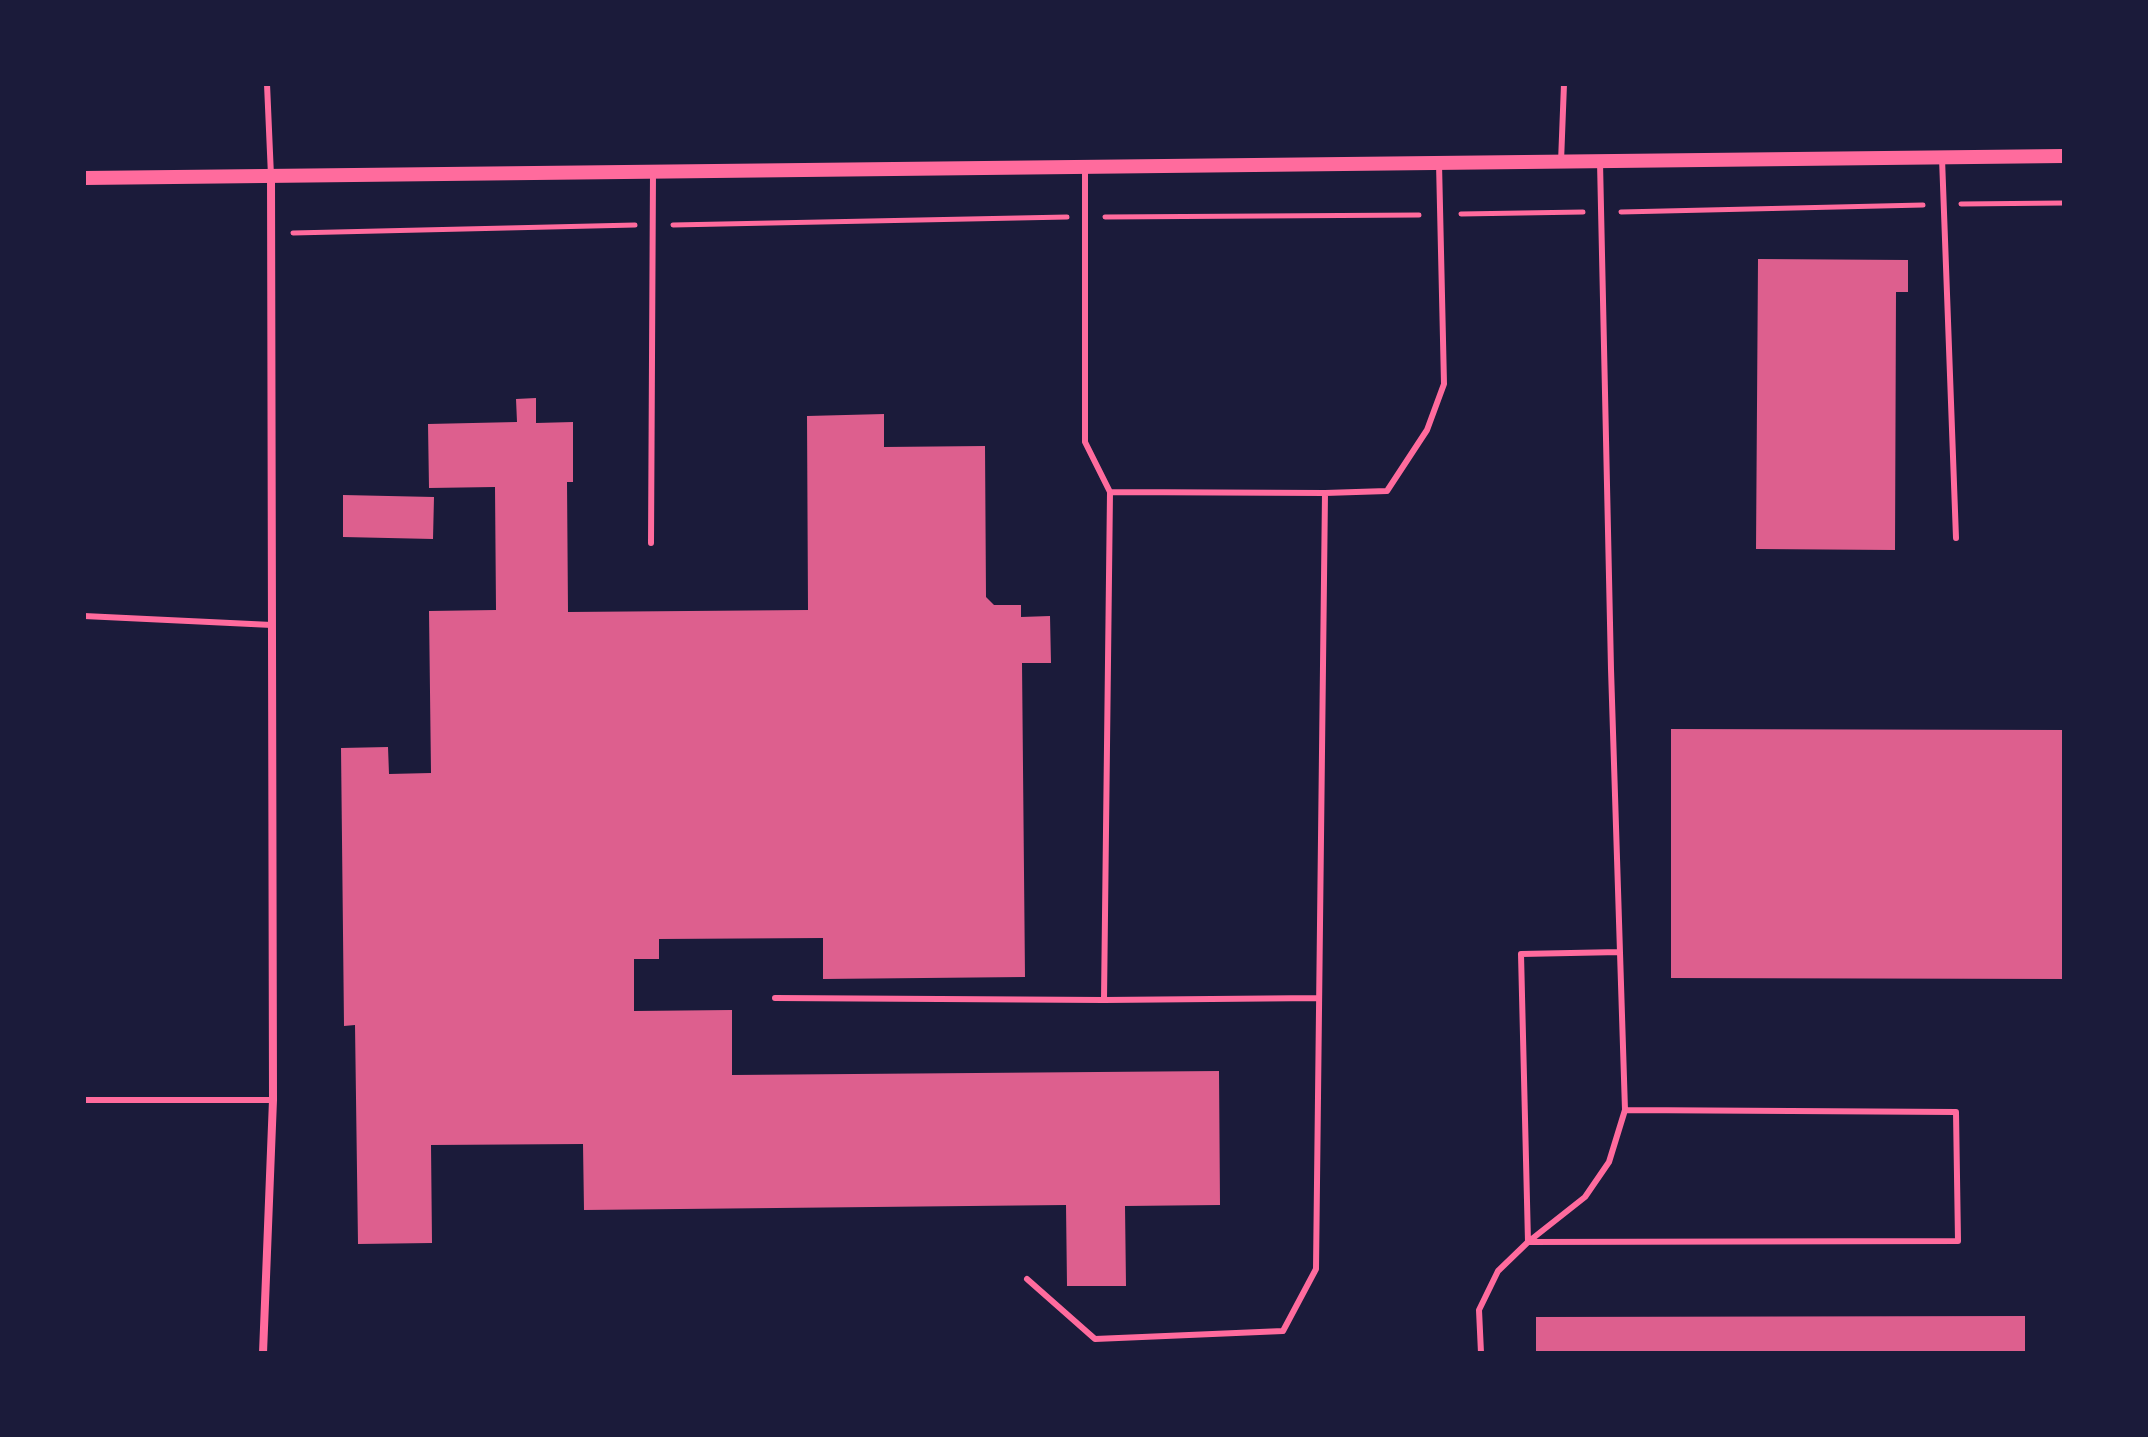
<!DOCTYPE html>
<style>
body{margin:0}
#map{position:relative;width:2148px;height:1437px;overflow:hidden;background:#1b1b3a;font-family:"Fira Sans",sans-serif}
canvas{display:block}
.frame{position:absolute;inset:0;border:86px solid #1b1b3a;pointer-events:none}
</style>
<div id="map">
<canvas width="2148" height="1437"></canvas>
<div class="frame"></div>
</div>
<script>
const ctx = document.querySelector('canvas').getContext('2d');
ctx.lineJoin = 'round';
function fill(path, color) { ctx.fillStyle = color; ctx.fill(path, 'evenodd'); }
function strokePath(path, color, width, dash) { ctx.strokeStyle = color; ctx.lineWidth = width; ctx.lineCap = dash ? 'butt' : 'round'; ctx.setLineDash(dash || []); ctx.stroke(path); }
fill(new Path2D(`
 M1758,259L1908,260V292H1896L1895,550L1756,549Z
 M536,398V423L573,422V482H567L568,612L808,610L807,416L884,414V447L985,446L986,597L994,605H1021V617L1050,616L1051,663H1022L1025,977L823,979V938L659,939V959H634V1011L732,1010V1075L1219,1071L1220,1205L1125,1206L1126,1286H1067L1066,1205L584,1210L583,1144L431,1145L432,1243L358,1244L355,1025L344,1026L341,748L388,747L389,774L431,773L429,611L496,610L495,487L429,488L428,424L517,422L516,399Z
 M343,495L434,497L433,539L343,537Z
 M1671,729L2064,730V979L1671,978Z
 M2025,1316V1353H1536V1317Z`), '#dd5f8e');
strokePath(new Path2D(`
 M1961,204L2064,203
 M1621,212L1923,205
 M1461,214L1583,212
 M1105,217L1419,215
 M673,225L1067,217
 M293,233L635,225`), '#ff6b9d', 5);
strokePath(new Path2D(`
 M267,84L271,176
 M1942,158L1956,538
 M1561,162L1564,84
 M1600,162L1611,669L1625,1110L1956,1112L1958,1241L1528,1242L1521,954L1620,952
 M1085,169V442L1110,492L1325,493L1387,491L1427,430L1444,384L1439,163
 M1110,492L1104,1000L1319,998
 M651,543L653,172
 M84,616L272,625
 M775,998L1104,1000
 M84,1100H273
 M1027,1279L1095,1339L1283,1331L1316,1269L1325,493
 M1481,1353L1479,1310L1498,1271L1528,1242L1585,1197L1609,1162L1625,1110`), '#ff6b9d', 6);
strokePath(new Path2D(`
 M263,1353L273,1100L271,177`), '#ff6b9d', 8);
strokePath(new Path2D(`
 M84,178L2064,156`), '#ff6b9d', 14);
</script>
